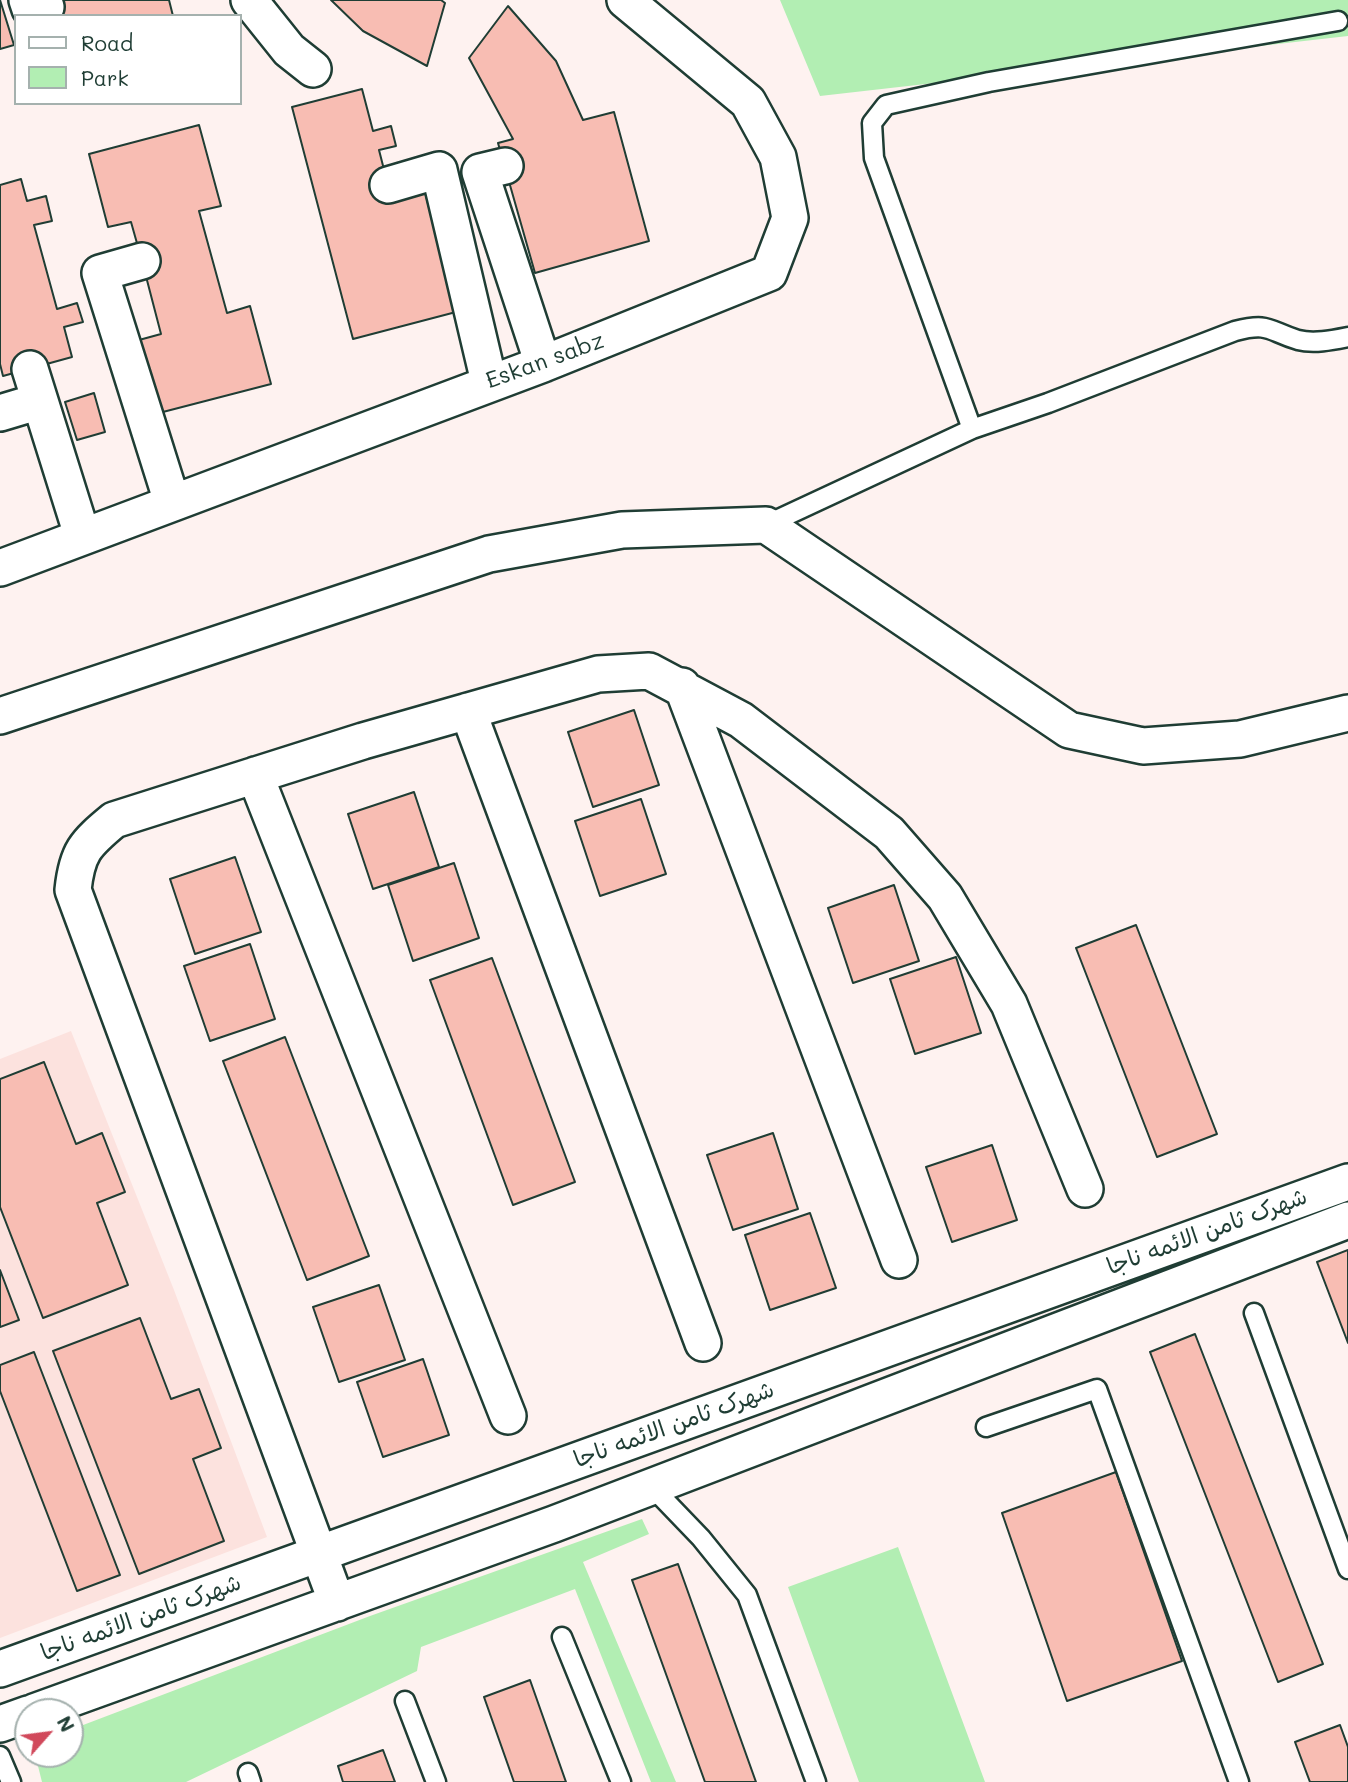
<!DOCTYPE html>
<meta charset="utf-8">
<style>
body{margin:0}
#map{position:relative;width:1348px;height:1782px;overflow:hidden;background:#fef2f0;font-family:Mali,sans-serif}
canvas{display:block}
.legend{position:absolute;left:14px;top:14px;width:228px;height:91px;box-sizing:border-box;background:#fff;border:2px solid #a5b1ae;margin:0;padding:9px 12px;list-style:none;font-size:21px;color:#1f3d34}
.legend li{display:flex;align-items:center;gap:14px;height:35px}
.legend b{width:35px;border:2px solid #a5b1ae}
.north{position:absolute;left:14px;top:1698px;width:70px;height:70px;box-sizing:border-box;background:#fff;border:2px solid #a5b1ae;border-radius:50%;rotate:62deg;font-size:19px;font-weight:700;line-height:28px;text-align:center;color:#1f3d34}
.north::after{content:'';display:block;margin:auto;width:24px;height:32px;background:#d1495b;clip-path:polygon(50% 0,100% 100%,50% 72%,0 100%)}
</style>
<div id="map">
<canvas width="1348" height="1782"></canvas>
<ul class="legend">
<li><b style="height:9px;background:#fff"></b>Road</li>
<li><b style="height:19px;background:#b2eeb3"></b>Park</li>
</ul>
<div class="north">N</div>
</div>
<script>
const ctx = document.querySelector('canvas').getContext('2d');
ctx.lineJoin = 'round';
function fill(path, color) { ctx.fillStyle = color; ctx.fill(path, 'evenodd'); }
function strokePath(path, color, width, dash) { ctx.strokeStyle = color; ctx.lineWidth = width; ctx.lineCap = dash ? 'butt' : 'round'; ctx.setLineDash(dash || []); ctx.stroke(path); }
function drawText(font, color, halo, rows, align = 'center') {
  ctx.font = font + ' Mali,"Playpen Sans Arabic",sans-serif'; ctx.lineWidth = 7; ctx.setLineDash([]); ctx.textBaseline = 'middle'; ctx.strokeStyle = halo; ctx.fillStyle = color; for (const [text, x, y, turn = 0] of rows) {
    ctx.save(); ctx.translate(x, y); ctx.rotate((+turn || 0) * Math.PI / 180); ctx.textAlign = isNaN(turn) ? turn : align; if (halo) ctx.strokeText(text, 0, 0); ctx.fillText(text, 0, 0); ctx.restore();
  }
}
fill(new Path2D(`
 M71,1031L174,1290L267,1537L0,1638V1059Z`), '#fce2de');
fill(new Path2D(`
 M780,0H1348V36L820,96Z
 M642,1519L649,1534L583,1562L676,1782H651L575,1589L421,1647L417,1671L186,1782H42L35,1754H70V1730L370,1616Z
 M898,1547L985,1782H859L788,1587Z`), '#b2eeb3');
const building = new Path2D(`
 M0,0L14,45L0,49Z
 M44,0H169L173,16H48Z
 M331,0H441L445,3L427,66L363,31Z
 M508,6L556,61L583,120L614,112L649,241L535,273L498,143L513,139L469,58Z
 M362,89L373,131L391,126L396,146L379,150L392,201L425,192L456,312L353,339L292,107Z
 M199,125L221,206L199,211L227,313L250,306L271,384L159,413L139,340L161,334L142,261L131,222L108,227L89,154Z
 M21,179L27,201L46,196L52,221L34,225L57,309L77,303L83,322L64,327L72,357L3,376L0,364V185Z
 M94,393L105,432L77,440L65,402Z
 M634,710L659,785L593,807L568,732Z
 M414,792L439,867L373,889L348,814Z
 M641,799L666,874L600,896L575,821Z
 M235,857L261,932L195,954L170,879Z
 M454,863L479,938L413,961L388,885Z
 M894,885L919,961L853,983L828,908Z
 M1136,925L1217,1134L1157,1157L1076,948Z
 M250,944L275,1019L210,1041L184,966Z
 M956,957L981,1033L915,1054L890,979Z
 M492,958L575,1182L513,1205L430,980Z
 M285,1037L369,1256L307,1280L223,1061Z
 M44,1062L76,1144L102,1133L125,1192L97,1203L128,1285L43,1318L0,1207V1079Z
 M773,1133L798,1209L733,1230L707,1155Z
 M992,1145L1017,1220L952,1242L926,1167Z
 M810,1213L836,1288L770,1310L745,1235Z
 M1348,1250V1343L1317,1262Z
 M0,1270L19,1320L0,1327Z
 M379,1285L405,1360L339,1382L313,1307Z
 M140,1318L171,1399L199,1389L221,1448L193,1459L224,1541L139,1574L53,1351Z
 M1195,1334L1323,1664L1278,1682L1150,1352Z
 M34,1352L120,1575L77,1591L0,1391V1365Z
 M423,1359L449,1435L383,1457L357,1382Z
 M1116,1472L1182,1661L1067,1701L1002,1513Z
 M678,1564L756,1782H705L632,1580Z
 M530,1680L566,1782H514L484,1697Z
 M1340,1725L1348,1747V1782H1310L1295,1742Z
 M383,1750L395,1782H343L338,1766Z`);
fill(building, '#f8bdb3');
strokePath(building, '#1f3d34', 2);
const lane = new Path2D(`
 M972,429L874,158L872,123L886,105L989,82L1338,21
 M766,525L972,429L1048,403L1235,331C1270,322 1268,331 1298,340C1314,344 1333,340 1348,337
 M1254,1313L1348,1569
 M986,1427L1097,1389L1239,1782
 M652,1487L701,1538L747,1595L816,1782
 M562,1637L621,1782
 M405,1701L436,1782
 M0,1756L11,1782
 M248,1773L251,1782`);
const street = new Path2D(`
 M27,0L30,9L46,7
 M249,0L289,50L313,69
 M505,166L480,172L543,364
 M388,185L439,170L489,382
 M142,261L100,273L172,502
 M30,369L82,535
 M0,413L40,401
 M0,568L543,364L769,273L790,218L778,157L748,102L625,0
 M682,686L899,1260
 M468,711L703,1343
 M0,716L489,554L622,530L766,525L1069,730L1143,746L1240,739L1348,713
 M255,775L508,1416
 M337,1603L73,890C77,852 85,844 114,820L363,741L598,674L649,671L741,720L889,833L945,897L1009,1004L1085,1189
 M0,1669L1348,1182
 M34,1712L554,1524L1348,1220
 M0,1724L28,1714`);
strokePath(lane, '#1f3d34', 23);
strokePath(street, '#1f3d34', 40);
strokePath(lane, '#fff', 18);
strokePath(street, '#fff', 35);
drawText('23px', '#1f3d34', '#fff', [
 ["Eskan sabz",545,361,-20],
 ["شهرک ثامن الائمه ناجا",1207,1232,-20],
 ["شهرک ثامن الائمه ناجا",674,1425,-20],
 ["شهرک ثامن الائمه ناجا",141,1618,-20]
]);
</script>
